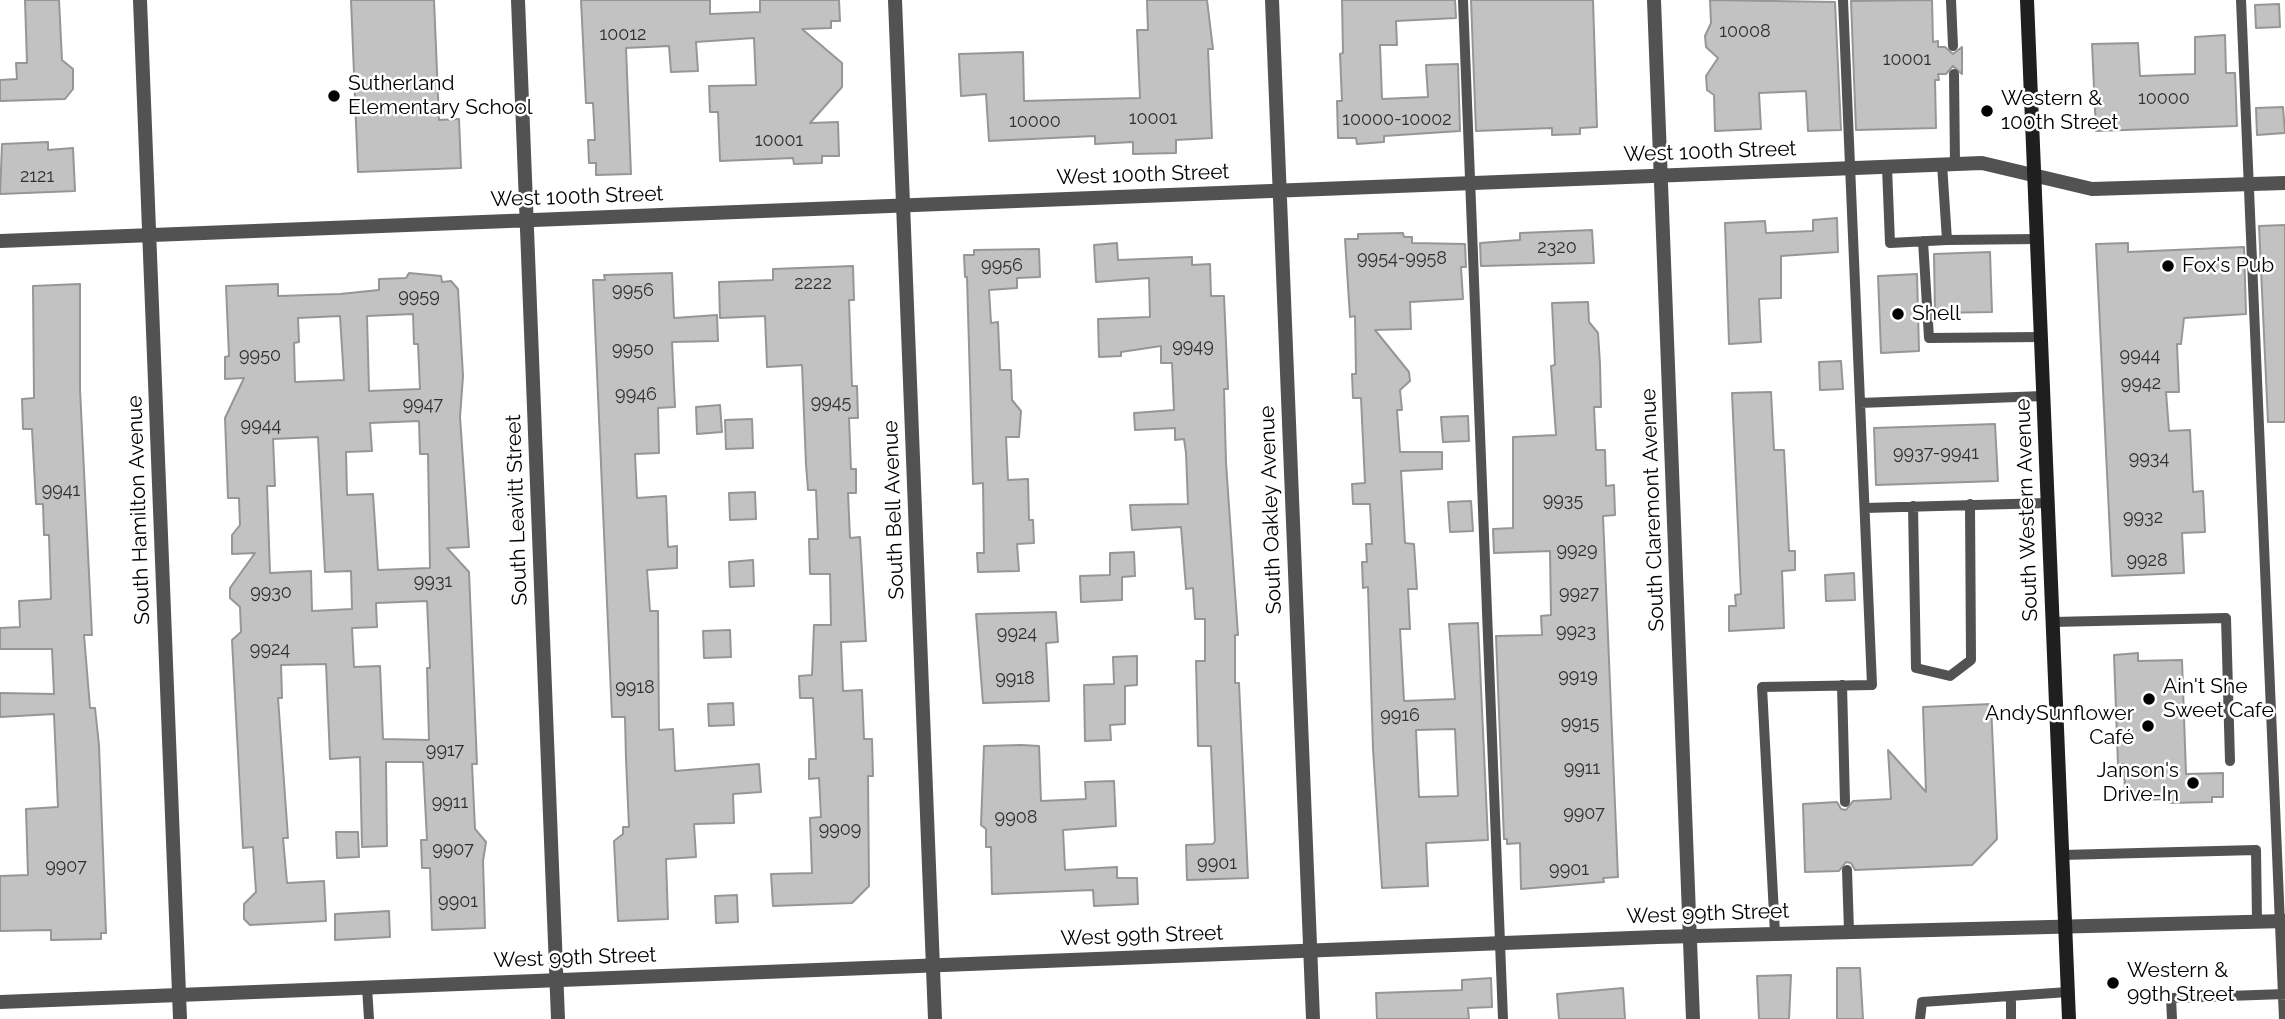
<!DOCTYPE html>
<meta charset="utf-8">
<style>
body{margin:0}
canvas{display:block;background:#fff}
</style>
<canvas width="2285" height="1019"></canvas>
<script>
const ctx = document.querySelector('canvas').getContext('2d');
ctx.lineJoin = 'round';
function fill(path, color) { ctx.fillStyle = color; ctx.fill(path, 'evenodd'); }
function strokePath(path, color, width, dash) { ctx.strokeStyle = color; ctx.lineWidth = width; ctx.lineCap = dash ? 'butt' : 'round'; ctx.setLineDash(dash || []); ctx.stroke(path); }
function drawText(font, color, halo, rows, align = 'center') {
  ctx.font = font + ' Raleway,sans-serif'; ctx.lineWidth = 5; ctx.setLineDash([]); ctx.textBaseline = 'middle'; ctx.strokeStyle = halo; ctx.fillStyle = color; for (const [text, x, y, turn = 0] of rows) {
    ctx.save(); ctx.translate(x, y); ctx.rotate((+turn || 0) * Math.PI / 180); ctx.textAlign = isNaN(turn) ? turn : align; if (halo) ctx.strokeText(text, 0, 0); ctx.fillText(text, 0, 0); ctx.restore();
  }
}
const building = new Path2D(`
 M25,0H59L62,60L73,69V89L65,99L0,101V80L17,79L16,63H27Z
 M351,0H434L439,120L459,119L461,168L358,172Z
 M581,0H710V14L760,12V0H839L840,21H831V28L802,29L842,63V87L810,123L838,122L839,156H822V163L794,164L793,158L720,161L718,112H710L709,86L756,85L754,38L696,42L698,71L671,72L669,46L626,48L631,174L596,175V163H589L588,140H595L593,103H586Z
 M1147,0H1207L1213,49H1208L1212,138L1176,140V153L1133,154V142L1095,144V136L989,141L986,94L961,96L959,54L1023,52L1024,101L1140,98L1137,30H1148Z
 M1342,0H1455L1456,18L1396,21L1397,45H1380L1382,99L1428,97L1426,65L1458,64L1460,131L1384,136V142L1357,144L1356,138H1338L1337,101H1342L1340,54L1343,53Z
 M1471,0H1593L1597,127L1580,128V134L1552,135V128L1476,131Z
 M1710,0L1835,2L1841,130L1808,131L1806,91L1759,93L1761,129L1715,131L1714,95L1707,90L1706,76L1718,58L1706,47L1705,36L1711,23Z
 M1932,0L1933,42L1938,41V47H1945L1953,54L1962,47V74L1953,66L1946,74H1938L1939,80H1935L1936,128L1856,130L1851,1Z
 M2279,4L2280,27L2256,28L2255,5Z
 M2225,35L2226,73H2235L2237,126L2096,131L2092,44L2138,43L2140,76L2195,74V37Z
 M2283,107L2285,133L2257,135L2256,108Z
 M48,142V150L73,148L75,191L0,194L2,144Z
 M1837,218L1838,252L1781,256V298L1759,299L1761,342L1729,344L1725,223L1765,221L1766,233L1813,231V220Z
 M2285,225V422H2268L2259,226Z
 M1592,230L1594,263L1481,266L1480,243L1520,240V233Z
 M1403,233L1404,237H1412V243L1465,244L1466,267H1461L1463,299L1410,302L1411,329L1375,330L1409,372L1410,381L1400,390L1402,410H1397L1400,452H1442V469L1401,471L1405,543L1414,544L1417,589H1408L1410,629H1400L1404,701L1455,699L1449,624L1478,623L1488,840L1426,843L1428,886L1382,888L1373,749L1368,587L1363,588L1362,562H1367L1366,544H1372L1370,504H1353L1352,484L1365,483L1361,398H1353L1352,374H1356L1355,316L1350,317L1345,239H1358V234ZM1455,729L1458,796L1419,797L1416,730Z
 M1117,243L1118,260L1192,257V265L1210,264L1211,296H1224L1228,389H1224L1226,463L1238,635H1235V683H1239L1248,878L1187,880L1186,845L1213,844L1215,841L1211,746H1198L1196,661H1205V619H1195L1193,588L1186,589L1181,527L1132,530L1130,505L1188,504L1186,453L1184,439L1175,440V428L1135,430L1134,413L1174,410L1172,363H1161V346L1121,352V356L1099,357L1098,319L1150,317L1149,278L1096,282L1094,245Z
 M2128,243V252L2244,247L2246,314L2184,318L2181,344H2177L2179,392H2166L2169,431L2190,430L2193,492L2203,491L2205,532L2182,533L2184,573L2112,576L2096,244Z
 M1039,249L1040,277L1017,278V288L989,290L991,323L998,322L1000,370H1011L1012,400L1021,411L1019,437H1006L1008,480L1028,479L1029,520H1033L1034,543L1017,544L1019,571L978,572L977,553H984L983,483L973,484L967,277H965L964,255H974V250Z
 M1990,252L1992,312L1935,313L1934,254Z
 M853,266L854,300H849L852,386H857L858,418H849L851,469H856V493H848L850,538L860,537L866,641L841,642L843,691L862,690L864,739H872L873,776H868L869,886L852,903L773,906L771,874L812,873L810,818L821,817L819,778L809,779V759H816L813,698H800L799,676L812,675L814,625H831L830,574H810L809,539H818L816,490H808L806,464L802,365L767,367L765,316L720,318L719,282L773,280V269Z
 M409,273L441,276L442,282L451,281L458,289L463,376L460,417L469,547L447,548L469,572L477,764H472L475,829L486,842L483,861L485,928L432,930L430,868H422L421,840H427L423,762H386L387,846L362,847L360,757L330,759L326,664L281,665L282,698H278L288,838H283L287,883L324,881L326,921L250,925L244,919V904L256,892L253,847L243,848L232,640L241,632L240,607L230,598V588L255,553L232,554V535L240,525L239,498H228L225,418L244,378L225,379V357L229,356L226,286L278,284V296L340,294L379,290V279L406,278ZM413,314L414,344H418L420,389L369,391L367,316ZM340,316L344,380L295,382L294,343L299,342L298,318ZM419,421L420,454H428L430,568L378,570L373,494L347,495L346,452L372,451L370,423ZM318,437L325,572L351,571L352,609L312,611L311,571L270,573L267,486H275L273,439ZM427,601L430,668H427L429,740L383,739L380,666L354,667L352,628L377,627L376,603Z
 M672,273L674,318L717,315L718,341L672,342L675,407L658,408L659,453L635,454L637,498L666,496L668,547L677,546V568L647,570L650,611H658L659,730L673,729L675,771L759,764L761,792L733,794L734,823L694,824L696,857L666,859L668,919L618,921L614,841L623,834V827H629L626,759L625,717H612L593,280H605L604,275Z
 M1917,274L1919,351L1881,353L1878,276Z
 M80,284V389L92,635H84L90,708H95L99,745L106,933H101V939L51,940V930L0,931V876L28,875L26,809L58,807L54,714L0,717V693L54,694L52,649H0V628L20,627L19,601L51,599L49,535H44L43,504H36L32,429H23L22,399L34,398L33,286Z
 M1588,302L1589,322L1598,333L1600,364L1601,407H1594L1596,450H1605L1606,486L1614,485L1615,515L1603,516L1618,877L1603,878L1604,882L1521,889L1520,843L1507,844V839H1504L1496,636L1542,635L1541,616L1551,615L1550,551L1494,553L1493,529L1513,528V437L1556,435L1551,366L1555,365L1552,303Z
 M1841,361L1843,389L1820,390L1819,362Z
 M1771,392L1774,450H1784L1789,551H1795V570L1782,571L1784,628L1729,631V606H1736L1735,595L1741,594L1732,393Z
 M720,405L722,432L697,434L696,407Z
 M1468,416L1469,441L1443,442L1441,417Z
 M752,419L753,448L726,449L725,420Z
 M1995,424L1998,481L1876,485L1874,428Z
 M755,492L756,519L730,520L729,493Z
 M1471,501L1473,531L1450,532L1448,502Z
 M1134,552L1135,576L1122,577V600L1081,602L1080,576L1110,575V553Z
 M753,560L754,586L730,587L729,562Z
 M1854,573L1855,600L1826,601L1825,575Z
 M1056,612L1058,642L1046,643L1049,701L983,703L976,614Z
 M730,630L731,657L704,658L703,631Z
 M2138,653V661L2182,660L2186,774L2223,773V797H2212V802L2170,803L2169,799L2139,800V795H2125L2124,764L2118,765L2114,655Z
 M1137,656V685L1125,686V724L1110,725L1111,740L1085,741L1084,685L1114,684L1113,657Z
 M733,703L734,725L709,726L708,704Z
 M1991,704L1997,839L1972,865L1855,870L1851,863L1846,862L1839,871L1805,872L1803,804L1837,802L1841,809L1846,810L1853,801L1891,799L1888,750L1926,792L1923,707Z
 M1021,745L1039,746L1041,801L1086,799L1085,782L1114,781L1116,826L1063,830L1065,870L1117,867V878H1137L1138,904L1094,906L1093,890L992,894L991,847H986V829L981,825L984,746Z
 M336,832H358L359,857L337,858Z
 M737,895L738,922L716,923L715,896Z
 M389,911L390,937L335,940V914Z
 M1837,968H1860L1863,1019H1837Z
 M1791,975L1789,1019H1759L1757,976Z
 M1491,978L1492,1007L1468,1008L1469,1019H1377L1376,993L1462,990V980Z
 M1623,988L1625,1019H1559L1557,994Z`);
fill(building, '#c2c2c2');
strokePath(building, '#969696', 2);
strokePath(new Path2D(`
 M1463,0L1503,1019
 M1951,0L1953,46
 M2241,0L2284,1019
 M1954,74L1955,164
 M1942,164L1947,240L2037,239
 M1887,167L1890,243L1947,240
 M1923,241L1929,338L2041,337
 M1860,403L2043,396
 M1913,506L1916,668L1950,676L1971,660L1970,504
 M1865,508L2048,503
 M2053,622L2226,618L2230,761
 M1842,685L1845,802
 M2062,855L2256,850L2257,921
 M1847,870L1849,931
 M1775,933L1762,687L1872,685L1843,0
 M367,987L369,1019
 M1920,1019L1922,1002L2068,992
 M2011,1019V997
 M2172,1019L2171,998L2285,994`), '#525252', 10);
strokePath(new Path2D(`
 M140,0L180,1019
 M518,0L558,1019
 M895,0L935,1019
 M1272,0L1313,1019
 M1654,0L1693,1019
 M0,241L1982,163L2092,189L2285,183`), '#525252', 14);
strokePath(new Path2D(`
 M0,1002L1657,937L2285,921`), '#525252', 14);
strokePath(new Path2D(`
 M2027,0L2069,1019`), '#1f1f1f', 14);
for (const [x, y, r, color] of [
 [334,96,7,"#000"],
 [1987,111,7,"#000"],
 [2168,266,7,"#000"],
 [1898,314,7,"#000"],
 [2149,699,7,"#000"],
 [2148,726,7,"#000"],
 [2193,783,7,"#000"],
 [2113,983,7,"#000"]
]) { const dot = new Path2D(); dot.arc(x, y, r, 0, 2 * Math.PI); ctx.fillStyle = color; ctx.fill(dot); strokePath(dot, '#fff', 2.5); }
drawText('18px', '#303030', null, [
 ["10008",1745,32],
 ["10012",623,35],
 ["10001",1907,60],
 ["10000",2164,99],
 ["10001",1153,119],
 ["10000-10002",1397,120],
 ["10000",1035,122],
 ["10001",779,141],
 ["2121",37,177],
 ["2320",1557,248],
 ["9954-9958",1402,259],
 ["9956",1002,266],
 ["2222",813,284],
 ["9956",633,291],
 ["9959",419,297],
 ["9949",1193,347],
 ["9950",633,350],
 ["9950",260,356],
 ["9944",2140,356],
 ["9942",2141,384],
 ["9946",636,395],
 ["9945",831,403],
 ["9947",423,405],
 ["9944",261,426],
 ["9937-9941",1936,454],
 ["9934",2149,459],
 ["9941",61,491],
 ["9935",1563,501],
 ["9932",2143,518],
 ["9929",1577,551],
 ["9928",2147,561],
 ["9931",433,582],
 ["9930",271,593],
 ["9927",1579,594],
 ["9923",1576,632],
 ["9924",1017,634],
 ["9924",270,650],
 ["9919",1578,677],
 ["9918",1015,679],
 ["9918",635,688],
 ["9916",1400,716],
 ["9915",1580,724],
 ["9917",445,751],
 ["9911",1582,769],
 ["9911",450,803],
 ["9907",1584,814],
 ["9908",1016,818],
 ["9909",840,830],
 ["9907",453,850],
 ["9901",1217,864],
 ["9907",66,867],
 ["9901",1569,870],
 ["9901",458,902]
]);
drawText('21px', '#000', '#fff', [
 ["Sutherland",348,84],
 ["Elementary School",348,108],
 ["Western &",2001,99],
 ["100th Street",2001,123],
 ["Fox's Pub",2182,266],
 ["Shell",1912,314],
 ["Ain't She",2163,687],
 ["Sweet Cafe",2163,711],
 ["AndySunflower",2134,714,"right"],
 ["Café",2134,738,"right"],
 ["Janson's",2179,771,"right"],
 ["Drive-In",2179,795,"right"],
 ["Western &",2127,971],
 ["99th Street",2127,995]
], 'left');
drawText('21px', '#000', '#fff', [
 ["West 100th Street",1710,152,-2],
 ["West 100th Street",1143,175,-2],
 ["West 100th Street",577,197,-2],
 ["South Hamilton Avenue",139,510,-92],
 ["South Leavitt Street",517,510,-92],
 ["South Bell Avenue",894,510,-92],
 ["South Oakley Avenue",1271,510,-92],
 ["South Claremont Avenue",1653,510,-92],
 ["South Western Avenue",2027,510,-92],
 ["West 99th Street",1708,914,-2],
 ["West 99th Street",1142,936,-2],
 ["West 99th Street",575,958,-2]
]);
</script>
